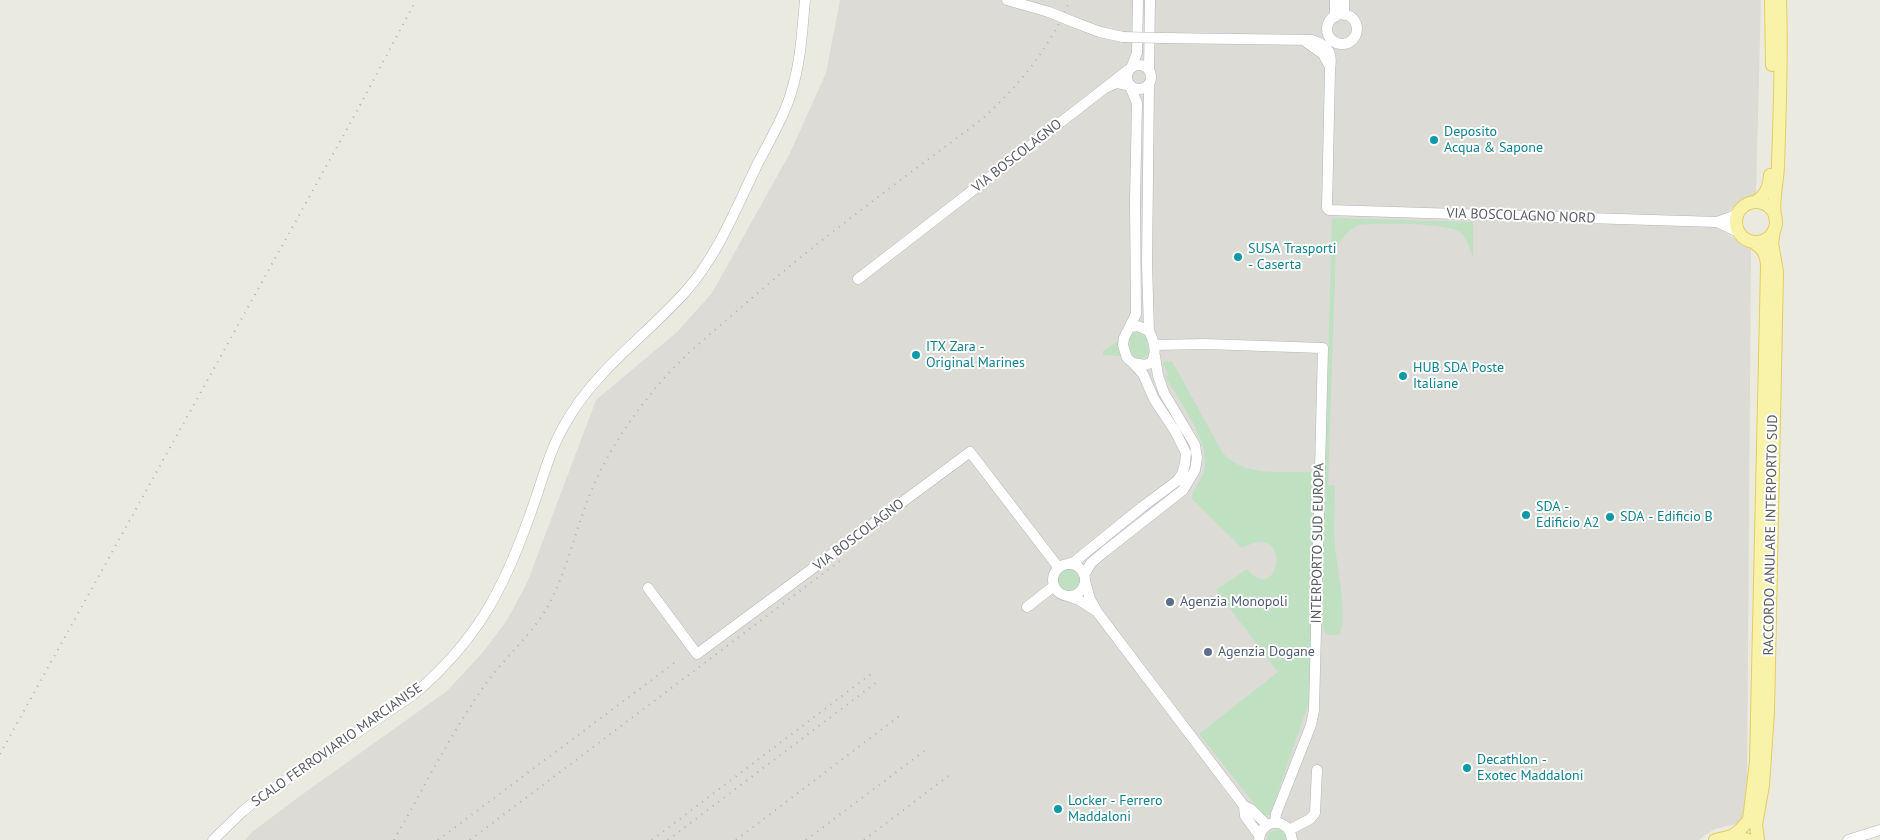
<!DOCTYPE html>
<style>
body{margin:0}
canvas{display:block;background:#ebeae1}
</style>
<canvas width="1880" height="840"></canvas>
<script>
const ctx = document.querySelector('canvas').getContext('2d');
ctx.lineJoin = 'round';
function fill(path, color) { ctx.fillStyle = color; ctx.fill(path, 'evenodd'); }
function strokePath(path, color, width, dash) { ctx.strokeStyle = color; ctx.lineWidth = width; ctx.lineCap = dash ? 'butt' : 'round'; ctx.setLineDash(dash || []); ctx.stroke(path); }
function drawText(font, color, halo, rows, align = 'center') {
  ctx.font = font + ' "PT Sans",sans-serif'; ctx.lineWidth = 4; ctx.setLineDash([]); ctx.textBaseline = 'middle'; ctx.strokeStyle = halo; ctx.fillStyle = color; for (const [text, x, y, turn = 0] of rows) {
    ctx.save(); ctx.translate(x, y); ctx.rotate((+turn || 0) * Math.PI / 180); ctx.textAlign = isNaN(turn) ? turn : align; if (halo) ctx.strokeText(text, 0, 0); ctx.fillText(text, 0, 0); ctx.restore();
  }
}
fill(new Path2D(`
 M840,0H1761L1756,194L1719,217L1718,228L1751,249L1747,787L1743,819L1736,824L1715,829L1705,835L1699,840H245L252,832L300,796L447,691L484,651L507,620L527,583L596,400L677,332L712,293L790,153L826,73Z`), '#dddbd5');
fill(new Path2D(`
 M1332,218L1473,222V257C1470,249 1467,239 1461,233C1449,222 1377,223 1359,225C1348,231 1342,237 1336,249L1328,485L1335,486C1335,505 1333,525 1335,544C1336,564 1349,620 1339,635H1328L1324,631L1321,613Z
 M1139,331L1146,338L1149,353L1145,358L1138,359L1130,354L1129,343L1131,334Z
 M1120,339L1121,356L1103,355V351Z
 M1172,361L1221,450C1239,478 1285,471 1314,472L1310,699L1270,815L1264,816L1199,734L1278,672L1216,590L1247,569C1276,604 1291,537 1257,542C1252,543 1246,546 1242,548L1192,499C1192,489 1203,480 1205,467C1208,439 1179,400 1165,376L1168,375L1165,367H1163V362Z
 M1057 580a11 11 0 1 1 22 0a11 11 0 1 1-22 0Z
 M1278,829L1284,832L1286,840H1266L1269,832Z`), '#bfe1c2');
const minor = new Path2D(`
 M1007,0L1049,12
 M1344,0V15
 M1327 29a15 15 0 1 1 30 0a15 15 0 1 1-30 0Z
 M1335,17V0
 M1076,23L1100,32L1123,37
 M1162,38L1312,40C1328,45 1333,53 1330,69L1327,208L1329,210L1717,222L1731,217L1738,213
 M1306,42L1323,54L1330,67
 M1127 77a12 12 0 1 1 24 0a12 12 0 1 1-24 0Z
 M1131,68L1137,53L1138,0
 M1128,70L1105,88L1117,83L1130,86L1137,103L1135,201L1136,314L1124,338L1123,345L1127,358L1133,363L1145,365L1151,363C1158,353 1154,341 1149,331L1138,326L1131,327
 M1149,71L1150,0
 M1149,84L1147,264L1149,331
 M1717,222L1738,232
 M858,279L1105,88
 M1154,345L1205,344L1323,348L1314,710L1311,725L1276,814L1275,822
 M1067,564L1074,562L1142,507L1177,481L1182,474L1185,464L1186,453L1175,431L1154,399L1143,374L1133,363
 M1053 580a16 16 0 1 1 32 0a16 16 0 1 1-32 0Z
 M1084,575L1091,563L1104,552L1183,490L1195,470L1197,458L1195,445L1164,393L1158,376L1155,356
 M1085,581L1090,599L1098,613L1244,806L1251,809L1267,825
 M648,588L697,654L970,452L1059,568
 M1068,596L1079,600L1096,611
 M1027,607L1054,586
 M1244,806L1245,816L1259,835
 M1289,830L1310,819L1315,813L1317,770
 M213,840L243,811L259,798L413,695C477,641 504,589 531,512C542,482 549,451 565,424C595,370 646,336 686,291C718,255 737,206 758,163C769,142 785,115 791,93C801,61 802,32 805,0
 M1259,840C1261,817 1290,817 1292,840
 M1848,840L1880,830`);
const major = new Path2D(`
 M1771,0L1772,65
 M1755,202C1766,195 1769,188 1770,175
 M1736 222a20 20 0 1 1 40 0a20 20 0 1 1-40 0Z
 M1775,217C1772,199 1778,182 1778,164C1780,109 1782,55 1780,0
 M1732,836L1739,831L1749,820L1756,762L1767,268C1767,256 1764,249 1753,242
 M1715,840L1732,836L1749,840
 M1758,840L1756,825L1763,785L1768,712L1777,272L1772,243L1774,230`);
strokePath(minor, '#b4b6bb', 11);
strokePath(major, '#e5cd60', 14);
strokePath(minor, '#fff', 10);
strokePath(major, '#f8f3a9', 12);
strokePath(new Path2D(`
 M0,754L358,109L416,0
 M394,840C422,791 448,739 480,692C500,661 530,638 548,606C564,577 572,544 583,513C598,468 624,426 654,390C678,360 708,336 737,311C814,243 898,182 981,120C1019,86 1050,48 1070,0
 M438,840L677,661
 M470,840L841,560
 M652,840L871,674
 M668,840L877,682
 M736,840L902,714
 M806,840L927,749
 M864,840L951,774`), '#b2b3b3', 2, [1, 6]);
const minorBridge = new Path2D(`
 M1049,12L1076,23
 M1123,37L1162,38`);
strokePath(minorBridge, '#b4b6bb', 11, []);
strokePath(minorBridge, '#fff', 10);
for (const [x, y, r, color] of [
 [1434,140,5,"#0f9aa8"],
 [1238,257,5,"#0f9aa8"],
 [916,355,5,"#0f9aa8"],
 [1403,376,5,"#0f9aa8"],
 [1526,515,5,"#0f9aa8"],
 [1610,517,5,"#0f9aa8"],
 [1170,602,5,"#5c6f8a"],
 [1208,652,5,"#5c6f8a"],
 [1467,768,5,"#0f9aa8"],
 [1058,809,5,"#0f9aa8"]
]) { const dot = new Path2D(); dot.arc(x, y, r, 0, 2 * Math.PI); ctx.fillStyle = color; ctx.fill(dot); strokePath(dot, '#fff', 2); }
drawText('14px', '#0d838f', '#fff', [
 ["Deposito",1444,132],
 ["Acqua & Sapone",1444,148],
 ["SUSA Trasporti",1248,249],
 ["- Caserta",1248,265],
 ["ITX Zara -",926,347],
 ["Original Marines",926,363],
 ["HUB SDA Poste",1413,368],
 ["Italiane",1413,384],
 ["SDA -",1536,507],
 ["Edificio A2",1536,523],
 ["SDA - Edificio B",1620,517],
 ["Decathlon -",1477,760],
 ["Exotec Maddaloni",1477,776],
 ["Locker - Ferrero",1068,801],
 ["Maddaloni",1068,817]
], 'left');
drawText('14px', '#595c61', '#fff', [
 ["VIA BOSCOLAGNO",1017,156,-38],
 ["VIA BOSCOLAGNO NORD",1521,216,2],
 ["VIA BOSCOLAGNO",859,535,-37],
 ["RACCORDO ANULARE INTERPORTO SUD",1771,535,-89],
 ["INTERPORTO SUD EUROPA",1318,543,-89],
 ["SCALO FERROVIARIO MARCIANISE",337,745,-35]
]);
drawText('14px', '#4e5e75', '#fff', [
 ["Agenzia Monopoli",1180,602],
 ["Agenzia Dogane",1218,652]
], 'left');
</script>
